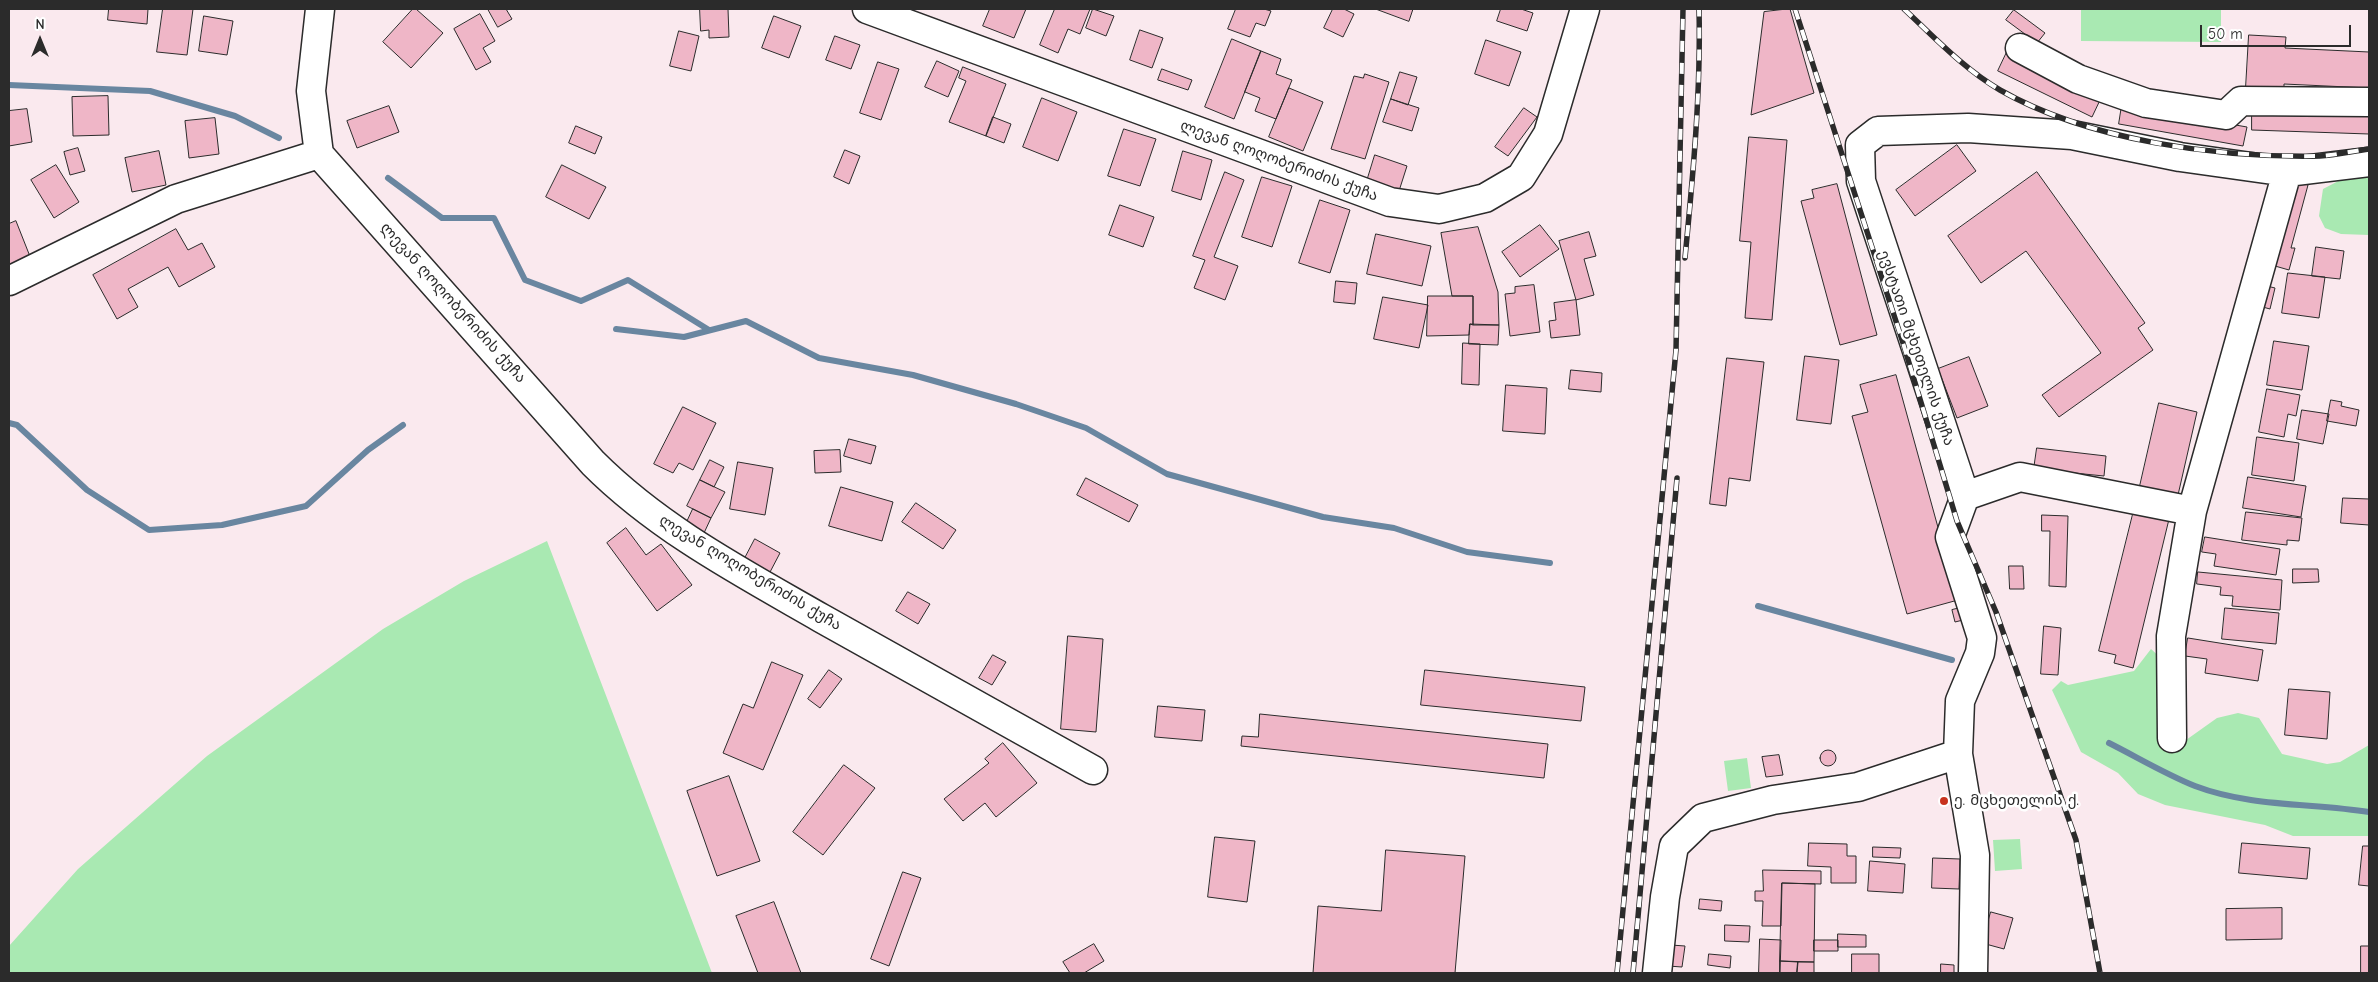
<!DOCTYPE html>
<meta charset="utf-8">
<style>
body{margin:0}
#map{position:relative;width:2378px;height:982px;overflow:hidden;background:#fae9ee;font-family:"Comic Neue",sans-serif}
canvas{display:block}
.frame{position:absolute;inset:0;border:10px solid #2b2b2b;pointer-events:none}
.north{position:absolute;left:15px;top:15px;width:50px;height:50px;-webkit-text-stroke:4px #fff;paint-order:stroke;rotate:0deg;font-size:14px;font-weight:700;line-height:20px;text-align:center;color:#2b2b2b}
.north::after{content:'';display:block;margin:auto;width:18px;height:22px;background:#2b2b2b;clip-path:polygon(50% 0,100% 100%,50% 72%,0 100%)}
.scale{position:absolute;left:2200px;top:25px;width:151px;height:22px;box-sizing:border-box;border:2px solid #2b2b2b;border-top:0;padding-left:6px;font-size:15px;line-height:18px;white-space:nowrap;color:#2b2b2b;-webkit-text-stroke:4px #fff;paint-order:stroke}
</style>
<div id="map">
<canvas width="2378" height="982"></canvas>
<div class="frame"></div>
<div class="north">N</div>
<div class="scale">50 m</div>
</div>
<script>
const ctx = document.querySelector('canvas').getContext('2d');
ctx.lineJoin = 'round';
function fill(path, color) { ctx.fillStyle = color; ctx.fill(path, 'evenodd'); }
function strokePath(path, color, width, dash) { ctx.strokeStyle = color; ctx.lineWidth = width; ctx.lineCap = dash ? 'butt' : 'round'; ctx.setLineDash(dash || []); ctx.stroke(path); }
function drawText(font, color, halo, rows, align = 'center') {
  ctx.font = font + ' "Comic Neue","Noto Sans Georgian",sans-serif'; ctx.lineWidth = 5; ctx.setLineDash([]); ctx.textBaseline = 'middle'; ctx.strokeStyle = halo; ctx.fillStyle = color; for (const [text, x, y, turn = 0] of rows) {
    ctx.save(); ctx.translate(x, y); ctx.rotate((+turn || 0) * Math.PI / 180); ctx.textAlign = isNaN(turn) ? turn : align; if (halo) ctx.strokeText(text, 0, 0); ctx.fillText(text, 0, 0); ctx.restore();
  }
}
fill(new Path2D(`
 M2081,9H2221V42L2081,41Z
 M2369,174V235L2341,234L2325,228L2319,216L2323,189L2348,176Z
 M547,541L712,973H9V946L78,869L207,756L383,629L464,581Z
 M2151,649L2162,659L2172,750L2217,718L2238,713L2259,718L2282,754L2327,764L2340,762L2369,745V836H2293L2265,825L2165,805L2138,794L2118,773L2081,752L2052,690L2061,681L2068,685L2134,671Z
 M1747,758L1751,788L1728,791L1724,761Z
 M2020,839L2022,869L1995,871L1993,840Z`), '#a9e9b2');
strokePath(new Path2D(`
 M9,85L150,91L235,116L279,138
 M388,178L442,218H494L525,280L581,301L628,280L709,330
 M616,329L684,337L746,321L819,358L913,375L1016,404L1086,428L1167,474L1323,517L1394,528L1467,552L1550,563
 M9,423L17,425L87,490L149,530L222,525L306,506L368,450L403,425
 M1758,606L1952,660
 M2109,743C2137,757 2165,774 2195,786C2250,807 2312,803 2369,812`), '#6986a0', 6);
const building = new Path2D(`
 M109,9H148L147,24L108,20Z
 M163,9H193L187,55L157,52Z
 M413,9H416L443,33L411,68L383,42Z
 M488,9H506L512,19L498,27Z
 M700,9H728L729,37L709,38V30L701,31Z
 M990,9H1026L1014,38L983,26Z
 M1055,9H1090L1080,34L1068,29L1058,53L1040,45Z
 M1093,9L1114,16L1106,36L1086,28Z
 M1236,9H1264L1271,11L1265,26L1256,23L1250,37L1228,29Z
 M1333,9H1344L1354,14L1343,37L1324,28Z
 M1376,9H1413L1409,21Z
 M1501,9H1521L1533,13L1527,31L1497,21Z
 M1790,9L1814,93L1751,115L1764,12Z
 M2014,10L2045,33L2037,43L2006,20Z
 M480,14L495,41L483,48L491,62L476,70L454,29Z
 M204,16L233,21L227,55L199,51Z
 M774,16L801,26L789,58L762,48Z
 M1140,30L1163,38L1152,68L1130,60Z
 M679,31L699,36L691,71L670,66Z
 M2249,35L2286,37L2285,48L2369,52V88L2284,84V89L2246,87Z
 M835,36L860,45L851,69L826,60Z
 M1232,39L1261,51L1234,119L1205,107Z
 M1486,40L1521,52L1509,86L1475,74Z
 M1261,51L1281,59L1276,74L1292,80L1276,119L1255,111L1260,98L1245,92Z
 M2007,52L2101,98L2092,117L1998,71Z
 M937,61L959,71L948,97L925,87Z
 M878,62L899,69L881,120L860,113Z
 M963,67L1006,84L986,136L949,122L966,81L959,78Z
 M1162,69L1192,80L1188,90L1158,80Z
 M1400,72L1417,77L1408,105L1391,99Z
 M1365,74L1389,82L1365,159L1331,149L1354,76L1363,78Z
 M1289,88L1323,102L1303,151L1269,137Z
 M108,96L109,135L73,136L72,97Z
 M1042,98L1077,112L1058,161L1023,147Z
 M1391,99L1419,108L1412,131L1383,122Z
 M2122,105L2247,127L2243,146L2119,124Z
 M389,106L399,132L357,148L347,121Z
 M2252,107L2369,111V134L2252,130Z
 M1524,108L1537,117L1508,156L1495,147Z
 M27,109L32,142L9,146V111Z
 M993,117L1011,124L1004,143L986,136Z
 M215,118L219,154L189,158L185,121Z
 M576,126L602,137L595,154L569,143Z
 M1124,129L1156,139L1140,186L1108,176Z
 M1749,137L1787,140L1772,320L1745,318L1751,242L1740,241Z
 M1957,145L1976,171L1915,216L1896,190Z
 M78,148L85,171L70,175L64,152Z
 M845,150L860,156L849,184L834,177Z
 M159,151L166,185L132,192L125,158Z
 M1183,151L1212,160L1201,200L1172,191Z
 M1375,155L1407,166L1399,191L1367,181Z
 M56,165L79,202L54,218L31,180Z
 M562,165L606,187L589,219L546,197Z
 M1225,172L1244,180L1214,257L1238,266L1225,300L1194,288L1205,260L1193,256Z
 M2037,172L2145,323L2138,328L2153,350L2059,417L2042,395L2101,353L2026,251L1981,283L1948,236Z
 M1262,177L1292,186L1272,247L1242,237Z
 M2291,180L2308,185L2291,248H2295L2289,270L2268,264Z
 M1837,184L1877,335L1840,345L1801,201L1814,198L1812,190Z
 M1320,200L1350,210L1330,273L1299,263Z
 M1120,205L1154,217L1143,247L1109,235Z
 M16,221L31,259L9,268V224Z
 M1540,225L1559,249L1520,277L1502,252Z
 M1478,227L1498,292L1499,325H1473V296H1452L1441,233Z
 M176,229L188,250L202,243L215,267L179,287L168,267L128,289L138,307L117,319L93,275Z
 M1589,232L1596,256L1584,259L1594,295L1576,300L1559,241Z
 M1376,234L1431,246L1422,286L1367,274Z
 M2316,247L2344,251L2340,279L2312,276Z
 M2288,273L2325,277L2319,318L2282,313Z
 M1336,281L1357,283L1355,304L1334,302Z
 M1534,285L1540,332L1510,336L1505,294L1515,293V287Z
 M2263,285L2275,288L2270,309L2259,306Z
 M1428,296H1473V325L1470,324L1469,335L1427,336Z
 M1383,297L1428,305L1419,348L1374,339Z
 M1576,300L1580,335L1551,338L1549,321L1556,320L1554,303Z
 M1470,324L1499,325L1498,345L1469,344Z
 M2274,341L2309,346L2302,390L2267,385Z
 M1463,343L1480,344L1479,385L1462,384Z
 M1805,356L1839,360L1831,424L1797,420Z
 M1969,357L1988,406L1957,418L1938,369Z
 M1727,358L1764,362L1750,481L1729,478L1726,506L1710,504Z
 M1571,370L1602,373L1601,392L1569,389Z
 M1896,375L1958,600L1907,614L1852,416L1868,412L1860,385Z
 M1506,385L1547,388L1545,434L1503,431Z
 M2267,389L2300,395L2296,416L2288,414L2284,437L2259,432Z
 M2331,400L2342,402L2341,406L2359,410L2356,426L2327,421Z
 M2159,403L2197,412L2178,495L2140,486Z
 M683,407L716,423L693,470L679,463L673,473L654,464Z
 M2302,410L2329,414L2323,444L2297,439Z
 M2257,437L2299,443L2294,481L2252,475Z
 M849,439L876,446L871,464L844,456Z
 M2037,448L2106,456L2104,476L2034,469Z
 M840,450L841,472L815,473L814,451Z
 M710,460L724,467L714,487L700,480Z
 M738,462L773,468L765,515L730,509Z
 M2248,477L2306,486L2301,517L2243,508Z
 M1086,478L1138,505L1129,522L1077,495Z
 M700,480L725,492L711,518L687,506Z
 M841,487L893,502L882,541L829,526Z
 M2343,498L2369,499V525L2341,523Z
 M916,503L956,530L943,549L902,522Z
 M2135,506L2170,515L2133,668L2114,663L2116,655L2099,651Z
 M693,509L711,518L704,533L686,524Z
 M2246,512L2302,518L2299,541L2287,540V545L2242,540Z
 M2042,515L2068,516L2066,587L2049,586L2050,531H2042Z
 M626,528L646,555L661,544L692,585L657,611L607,543Z
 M2205,537L2280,549L2276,575L2214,566L2216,554L2202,552Z
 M755,539L780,553L769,574L744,560Z
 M2009,566H2023L2024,589H2010Z
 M2293,569H2318L2319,582L2293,583Z
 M2198,572L2282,580L2280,610L2232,606L2233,596L2220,595L2221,587L2197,584Z
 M908,592L930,604L918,624L896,611Z
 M1964,607L1967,619L1955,622L1952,610Z
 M2225,608L2279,613L2276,644L2222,639Z
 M2044,626L2061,628L2058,675L2041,674Z
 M1068,636L1103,639L1096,732L1061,729Z
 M2188,638L2263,650L2258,681L2205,673L2207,659L2185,656Z
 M993,655L1006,662L992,685L979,678Z
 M772,662L803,675L763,770L723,753L743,704L753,708Z
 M829,670L842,679L820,708L808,699Z
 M1425,670L1585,687L1581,721L1421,705Z
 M2289,689L2330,692L2327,739L2285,735Z
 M1158,706L1205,710L1202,741L1155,737Z
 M1260,714L1548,744L1544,778L1241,746L1242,736L1258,737Z
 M1003,743L1037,783L996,817L985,803L963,821L944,799L989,763L985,759Z
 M1820 758a8 8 0 1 1 16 0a8 8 0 1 1-16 0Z
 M1779,755L1783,775L1766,777L1762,757Z
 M844,765L875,788L823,855L793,832Z
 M729,776L760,861L717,876L687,791Z
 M1215,837L1255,841L1247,902L1208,897Z
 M1809,843L1847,844V856H1856V883H1831V867L1808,866Z
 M2242,843L2310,848L2307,879L2239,873Z
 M2363,846H2369V886L2359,885Z
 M1873,847L1901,848L1900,858L1873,857Z
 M1386,850L1465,856L1455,973H1313L1318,906L1381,911Z
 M1933,858L1960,859L1959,889L1932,888Z
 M1870,861L1905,864L1903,893L1868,891Z
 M1763,870L1821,871V884L1782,883L1781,926H1762L1763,901H1755V891H1763Z
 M903,872L921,878L889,966L871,959Z
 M1782,883L1815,884L1814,962L1780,961Z
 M1700,899L1722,901L1721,911L1699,909Z
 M774,902L801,973H758L736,916Z
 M2282,908V939L2226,940V909Z
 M1991,912L2013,918L2004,949L1982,943Z
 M1725,925L1750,926L1749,942L1725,941Z
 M1838,934L1866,935V947H1838Z
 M1760,939L1781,940L1780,973H1759Z
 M1814,940H1838V951H1814Z
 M1094,944L1104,961L1084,973H1070L1063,962Z
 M1671,945L1685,946L1682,967L1668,966Z
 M2361,946H2369V973H2361Z
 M1709,954L1731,956L1730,968L1708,965Z
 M1852,954H1879V973H1852Z
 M1780,961L1798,962L1797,973H1780Z
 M1798,962H1814V973H1797Z
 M1941,964L1954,965V973H1941Z`);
fill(building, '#efb6c7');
strokePath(building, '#2b2b2b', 1);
const minor = new Path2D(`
 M320,9L311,91L319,154L593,463C659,529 741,572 821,618C912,669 1002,719 1093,770
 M867,9L1390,202L1439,209L1485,198L1521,177L1548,134L1585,9
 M2020,48L2078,79L2146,103L2226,115L2241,101L2369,102
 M9,281L176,199L319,154
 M1965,496L2020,477L2192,511
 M2172,738L2171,636L2192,511L2287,172
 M1657,973L1665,897L1674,846L1703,818L1773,800L1858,787L1958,754
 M1973,973L1975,855L1958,754L1960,701L1980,653L1982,638L1950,537L1965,496L1861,181L1860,145L1878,131L1968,128L2072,135L2180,157L2287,172L2369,162`);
strokePath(minor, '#2b2b2b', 31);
strokePath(minor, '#fff', 28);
const rail = new Path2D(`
 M1795,9L1903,343L1957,521L1996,612L2076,840L2100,973
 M1904,9C1934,37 1964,69 2000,90C2089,141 2219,158 2320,156C2336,155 2353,151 2369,149
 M1685,258C1693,175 1701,92 1699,9
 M1617,973L1676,350L1683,9
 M1633,973L1677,478`);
strokePath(rail, '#2b2b2b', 5.5);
strokePath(rail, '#fff', 4, [11]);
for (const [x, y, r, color] of [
 [1944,801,5,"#c8321e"]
]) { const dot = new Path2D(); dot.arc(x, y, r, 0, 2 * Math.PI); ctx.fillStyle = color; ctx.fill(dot); strokePath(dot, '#fff', 2); }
drawText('15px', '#2b2b2b', '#fff', [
 ["ლევან ღოღობერიძის ქუჩა",1279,161,20],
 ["ლევან ღოღობერიძის ქუჩა",453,303,48],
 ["ევსტათი მცხეთელის ქუჩა",1916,348,71],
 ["ლევან ღოღობერიძის ქუჩა",750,573,31]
]);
drawText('15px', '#2b2b2b', '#fff', [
 ["ე. მცხეთელის ქ.",1954,801]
], 'left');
</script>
